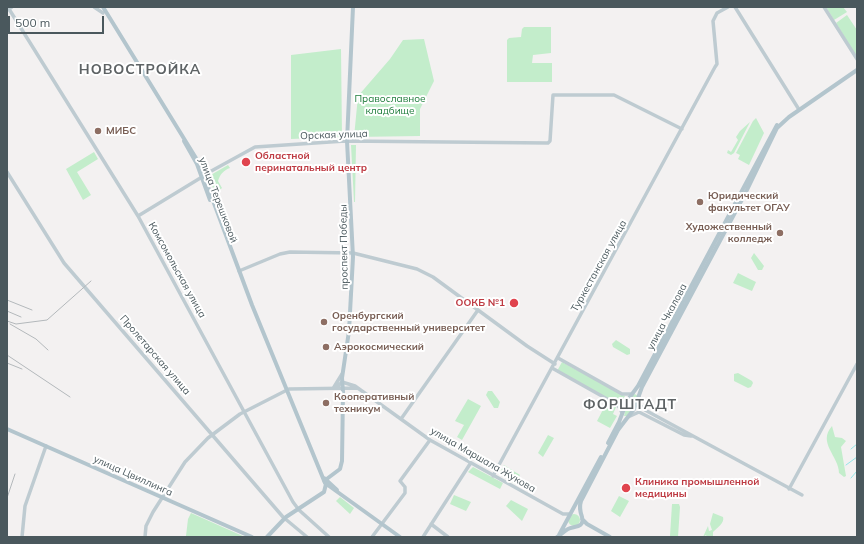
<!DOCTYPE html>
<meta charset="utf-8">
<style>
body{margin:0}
#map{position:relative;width:864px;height:544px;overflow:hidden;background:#f3f1f1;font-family:Mulish,sans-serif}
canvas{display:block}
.frame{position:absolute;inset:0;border:8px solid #4a585d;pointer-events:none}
.scale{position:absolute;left:8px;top:16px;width:96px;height:18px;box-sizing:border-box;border:2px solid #4a585d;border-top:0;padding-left:5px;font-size:12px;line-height:14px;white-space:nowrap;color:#4a585d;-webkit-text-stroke:3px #fff;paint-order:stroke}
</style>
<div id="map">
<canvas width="864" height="544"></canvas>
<div class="frame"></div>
<div class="scale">500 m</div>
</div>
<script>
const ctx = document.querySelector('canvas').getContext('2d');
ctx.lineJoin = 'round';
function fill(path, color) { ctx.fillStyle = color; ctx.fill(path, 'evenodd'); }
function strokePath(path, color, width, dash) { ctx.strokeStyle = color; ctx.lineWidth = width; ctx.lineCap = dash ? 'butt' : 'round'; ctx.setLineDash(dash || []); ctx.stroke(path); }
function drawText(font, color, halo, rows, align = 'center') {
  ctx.font = font + ' Mulish,sans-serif'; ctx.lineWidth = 4; ctx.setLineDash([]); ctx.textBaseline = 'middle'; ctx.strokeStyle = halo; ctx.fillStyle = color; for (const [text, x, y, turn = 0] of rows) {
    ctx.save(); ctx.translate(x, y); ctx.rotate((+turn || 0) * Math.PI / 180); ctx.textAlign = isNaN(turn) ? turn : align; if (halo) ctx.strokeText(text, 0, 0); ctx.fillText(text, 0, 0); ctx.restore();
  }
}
fill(new Path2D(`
 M826,7H843L847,12L834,20Z
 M847,15L857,30V58L836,23Z
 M524,27H551V53L533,55L532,63H552V82H507V40L509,38L521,37L522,29Z
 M424,39L434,81L420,109V136L354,137L358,96L390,59L403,40Z
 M341,49L342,137L291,139V55Z
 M756,118L764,133L749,165L738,159L740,155L736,153L753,121Z
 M750,122L734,153L731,155L727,153L728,150L731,152L738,140L736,137L740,131Z
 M351,145H356L355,202H354Z
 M94,152L98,159L77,172L91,195L83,200L66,169Z
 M228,165L230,168C224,170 220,174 218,181L222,188L215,194L209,176Z
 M754,253L764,266L762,270H758L751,258Z
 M738,273L756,282L752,291L733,283Z
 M616,340L630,349V354L627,355L613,347L612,344Z
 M562,362L625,396L620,406L557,371Z
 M738,373L752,381L753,383L751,387L748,388L734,381V374Z
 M488,391H492L500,402L498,408H494L486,395Z
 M634,394L637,395L636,402L627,416H624L627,403Z
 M468,399L481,406L462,440L457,437L464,425L455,421Z
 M607,402L616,407L613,414L617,416L610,428L597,421Z
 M832,426L835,437L842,438L846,441L841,447L846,476L844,477L839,473C839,456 817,443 832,426Z
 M548,435L554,438L543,457L538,453Z
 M504,465L520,475L515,484L499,474Z
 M473,467L503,483L500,489L468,472Z
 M454,495L471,502L466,511L450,504Z
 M619,496L629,501L620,517L611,511Z
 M340,497L354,508L350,514L336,501Z
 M511,500L528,509L522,521L506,506Z
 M672,504H679L680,507L678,537L670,536Z
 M191,513L245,537L186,536L188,519Z
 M713,513L723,517C725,523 717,528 713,532V537H707L706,535L703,537L708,526L709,531L712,530L710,524Z
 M568 520a6 6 0 1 1 12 0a6 6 0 1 1-12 0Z`), '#c3edcb');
strokePath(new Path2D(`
 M851,449L857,444
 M846,465L857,457
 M851,478L857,471`), '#93e5e7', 1);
strokePath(new Path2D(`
 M94,7L103,13
 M735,7L798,108
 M824,7L857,59
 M9,9L138,216L293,502L299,510L329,537
 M7,10L12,7
 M7,172L64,263L283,517L307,537
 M204,175L255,147L345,141L548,143L550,141L553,95H614L682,129
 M138,216L202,177
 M239,271L280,254L290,252L353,253L417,269L433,277L527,346L555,364
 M558,358L622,394H632
 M552,368L616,404L620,408L622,413
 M334,387L342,374
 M336,388L342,382L355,386L430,440L563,514H570
 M639,397L640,405L645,410L802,495
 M628,417L639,412L684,435L691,436
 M401,419L478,310
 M493,476L715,67L717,64L713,21L717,13L728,7
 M789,489L857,364
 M431,524L448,537
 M22,537L25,506L46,446
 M145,537L146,526L153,512L185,462L208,438L240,414L289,389L358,388
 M372,537L405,493V487L400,481L430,440
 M423,537L470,464`), '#becbd1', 3.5);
strokePath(new Path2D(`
 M103,7L199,163L252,305L325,483L400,537
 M184,141L197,164L210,200
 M7,429L252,537
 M608,443L619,422L627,401L638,386L777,125
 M324,478L337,490
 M324,481L340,469L342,461L343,392L342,378L349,331L353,257L347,141L353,7
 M582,519L587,524L610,537
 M559,535L601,457
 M267,537L286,517L324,492L326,484
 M557,537C561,535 564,531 568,529C574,526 585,528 582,517C580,511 579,507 581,501L618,430L634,409L642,387L746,192L777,128L789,117L857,70`), '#b3c5cd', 4);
strokePath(new Path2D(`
 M7,300L32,310
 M7,311L21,317
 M7,321L16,324L47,320L91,281
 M10,324L36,339L48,350
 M7,355L70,397
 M7,363L22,369
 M7,498L15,474`), '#b3b8bb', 1);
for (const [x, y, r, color] of [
 [98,131,4,"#8d6e63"],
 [246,162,5,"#e0444e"],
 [700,202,4,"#8d6e63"],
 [780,233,4,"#8d6e63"],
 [514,303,5,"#e0444e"],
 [324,322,4,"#8d6e63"],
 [326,347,4,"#8d6e63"],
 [326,403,4,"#8d6e63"],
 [626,488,5,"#e0444e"]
]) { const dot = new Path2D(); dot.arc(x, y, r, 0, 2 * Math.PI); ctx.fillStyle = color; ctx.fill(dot); strokePath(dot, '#fff', 1.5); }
drawText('10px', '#1e7c3b', '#fff', [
 ["Православное",390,99],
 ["кладбище",390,111]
]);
drawText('bold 10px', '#785e54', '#fff', [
 ["МИБС",106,131],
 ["Юридический",708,196],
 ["факультет ОГАУ",708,208],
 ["Художественный",772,227,"right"],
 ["колледж",772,239,"right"],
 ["Оренбургский",332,316],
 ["государственный университет",332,328],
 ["Аэрокосмический",334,347],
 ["Кооперативный",334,397],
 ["техникум",334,409]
], 'left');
drawText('10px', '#4a585d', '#fff', [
 ["Орская улица",334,135,-2],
 ["улица Терешковой",218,200,69],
 ["проспект Победы",344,247,-91],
 ["Туркестанская улица",599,266,-61],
 ["Комсомольская улица",177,270,61],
 ["улица Чкалова",667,317,-62],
 ["Пролетарская улица",155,355,49],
 ["улица Маршала Жукова",483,460,30],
 ["улица Цвиллинга",133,476,24]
]);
drawText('bold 10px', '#be3a42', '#fff', [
 ["Областной",255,156],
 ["перинатальный центр",255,168],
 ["ООКБ №1",505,303,"right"],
 ["Клиника промышленной",635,482],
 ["медицины",635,494]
], 'left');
ctx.letterSpacing = '1px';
drawText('bold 14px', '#5e6365', '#fff', [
 ["НОВОСТРОЙКА",140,70],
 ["ФОРШТАДТ",630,405]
]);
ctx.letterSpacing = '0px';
</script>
